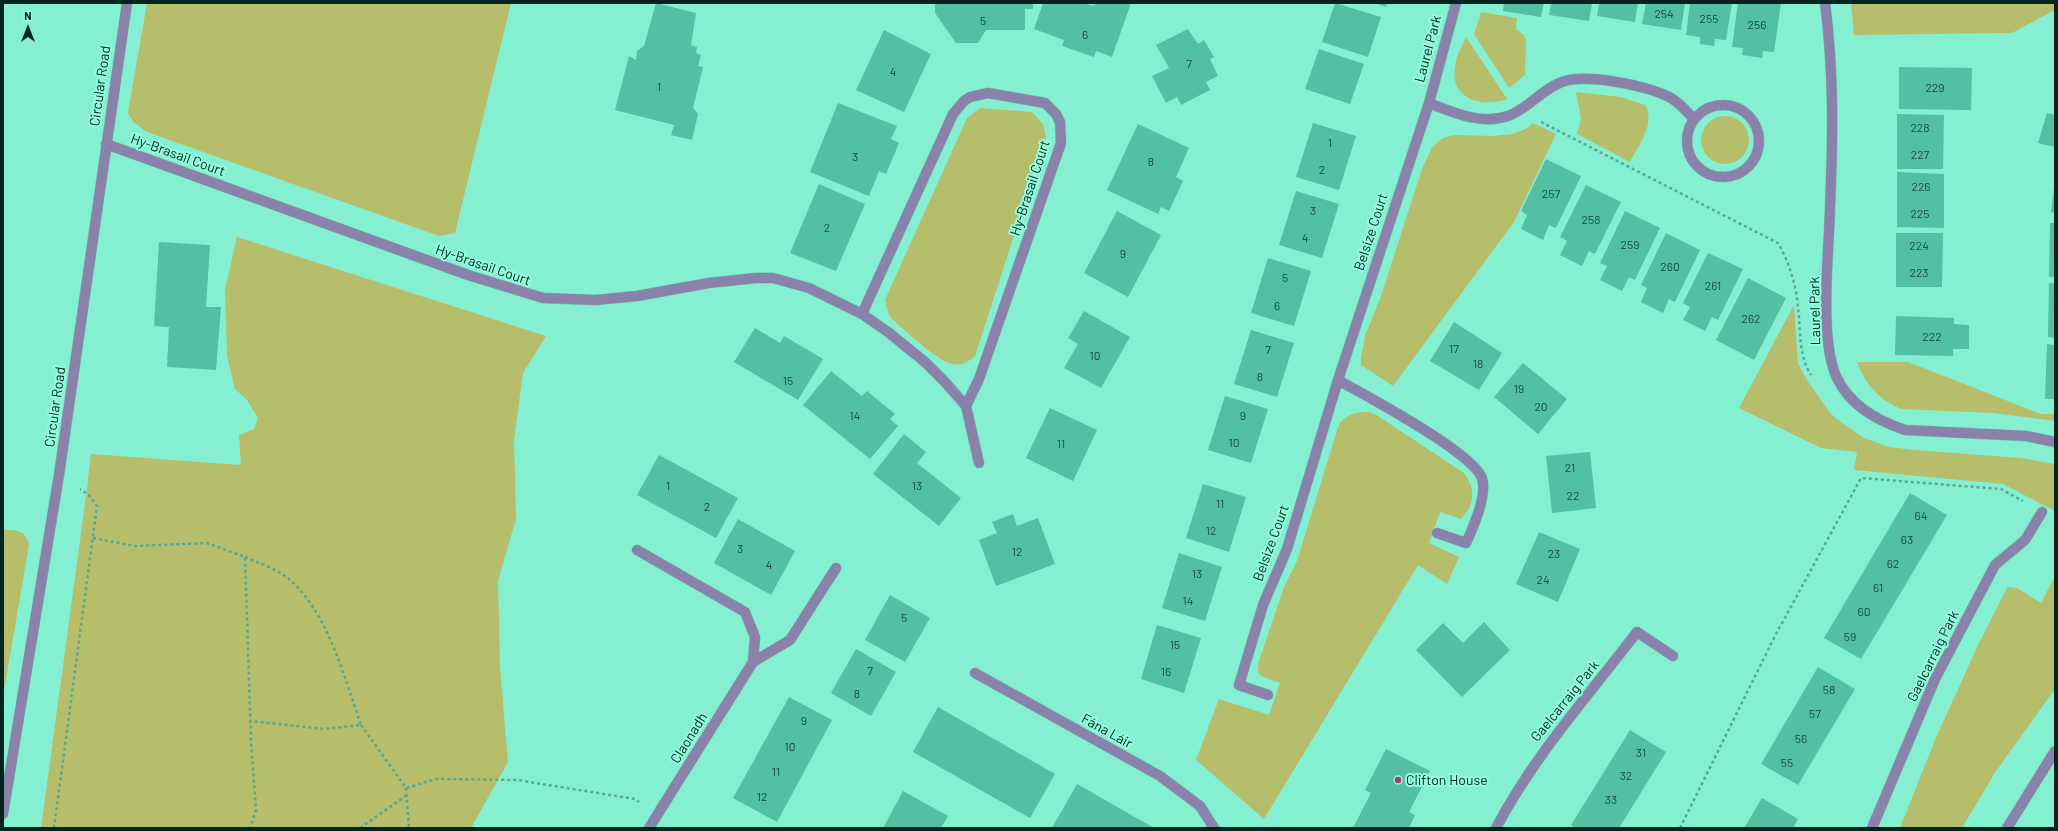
<!DOCTYPE html>
<meta charset="utf-8">
<style>
body{margin:0}
#map{position:relative;width:2058px;height:831px;overflow:hidden;background:#85efd1;font-family:Barlow,sans-serif}
canvas{display:block}
.frame{position:absolute;inset:0;border:4px solid #01241c;pointer-events:none}
.north{position:absolute;left:8px;top:8px;width:40px;height:40px;-webkit-text-stroke:3px #93fdde;paint-order:stroke;rotate:0deg;font-size:11px;font-weight:700;line-height:16px;text-align:center;color:#01241c}
.north::after{content:'';display:block;margin:auto;width:14px;height:18px;background:#01241c;clip-path:polygon(50% 0,100% 100%,50% 72%,0 100%)}
</style>
<div id="map">
<canvas width="2058" height="831"></canvas>
<div class="frame"></div>
<div class="north">N</div>
</div>
<script>
const ctx = document.querySelector('canvas').getContext('2d');
ctx.lineJoin = 'round';
function fill(path, color) { ctx.fillStyle = color; ctx.fill(path, 'evenodd'); }
function strokePath(path, color, width, dash) { ctx.strokeStyle = color; ctx.lineWidth = width; ctx.lineCap = dash ? 'butt' : 'round'; ctx.setLineDash(dash || []); ctx.stroke(path); }
function drawText(font, color, halo, rows, align = 'center') {
  ctx.font = font + ' Barlow,sans-serif'; ctx.lineWidth = 4; ctx.setLineDash([]); ctx.textBaseline = 'middle'; ctx.strokeStyle = halo; ctx.fillStyle = color; for (const [text, x, y, turn = 0] of rows) {
    ctx.save(); ctx.translate(x, y); ctx.rotate((+turn || 0) * Math.PI / 180); ctx.textAlign = isNaN(turn) ? turn : align; if (halo) ctx.strokeText(text, 0, 0); ctx.fillText(text, 0, 0); ctx.restore();
  }
}
fill(new Path2D(`
 M147,3H511L455,233L439,236L147,132L133,122L128,113Z
 M1851,3H2055V10L2012,33L1854,35Z
 M1481,12L1517,18L1516,29L1524,35L1526,41L1525,75L1509,88L1474,34Z
 M1466,37L1507,99C1482,108 1449,99 1455,66C1456,57 1462,46 1466,37Z
 M1576,92L1621,97L1645,105C1656,124 1639,144 1630,162L1577,134L1581,119Z
 M980,108L1032,112L1043,124L1046,137L975,356C968,362 962,366 953,364C938,362 906,331 893,320L889,315L885,300L967,118Z
 M1701 140a24 24 0 1 1 48 0a24 24 0 1 1-48 0Z
 M1533,123L1556,134L1514,222L1393,386L1361,365V357L1365,336L1381,296L1422,169L1432,147L1443,138L1454,135L1492,136L1512,134L1526,129Z
 M237,237L546,336L523,373L514,440L516,519L498,581L500,667L508,762L471,828H41L87,489L91,454L241,465L239,435L254,429L258,418L247,400L235,389L227,356L225,290Z
 M1794,305L1798,364L1807,380L1830,413L1842,423L1864,438L1889,447L1915,450L2021,458L2055,464V511L2003,484L1854,470L1857,452L1821,448L1739,408Z
 M1857,362H1908L2041,414H2055V421L1994,413L1901,409C1879,400 1865,384 1857,362Z
 M1361,412H1370L1378,416L1464,473C1476,490 1475,504 1461,519L1440,512L1429,543L1459,557L1447,584L1418,565L1264,819L1196,760L1219,699L1269,715L1280,683L1261,676L1258,671V664L1284,587L1297,561L1338,427C1342,417 1351,414 1361,412Z
 M3,529C17,532 24,528 29,544L3,697Z
 M2055,576V689L1996,771L1962,828H1900L1935,740L1979,643L2006,590L2008,587L2017,588L2041,603Z`), '#b6be6c');
fill(new Path2D(`
 M656,3L696,13L691,45L697,47L696,53L701,55L698,66L703,67L693,108L698,114L692,140L671,135L674,125L615,110L629,56L636,60L637,51L644,46Z
 M935,3H1033V9H1025V30H986L978,43H956L935,13Z
 M1043,3H1084L1093,6L1094,3H1131L1112,57L1096,51L1094,57L1062,46L1064,40L1034,29Z
 M1335,3L1381,17L1368,57L1322,42Z
 M1375,3H1387L1386,7Z
 M1504,3H1544L1541,17L1503,11Z
 M1551,3H1592L1589,21L1549,15Z
 M1599,3H1638L1635,22L1597,16Z
 M1646,3H1685L1681,30L1642,24Z
 M1690,3H1732L1726,40L1715,39L1714,46L1700,44V37L1686,35Z
 M1738,3H1781L1774,52L1763,51L1762,58L1742,55L1743,48L1732,47Z
 M1188,29L1198,44L1204,40L1214,57L1210,59L1218,76L1206,82L1210,90L1181,105L1177,97L1166,103L1152,76L1169,68L1156,45Z
 M884,30L931,54L904,112L856,90Z
 M1319,49L1364,64L1350,104L1305,89Z
 M1899,67L1972,68L1971,110L1899,109Z
 M838,103L897,126L891,139L899,143L886,174L879,171L869,196L810,172Z
 M2047,113L2055,115V147L2038,143Z
 M1897,114L1944,115L1943,169H1897Z
 M1313,123L1356,136L1339,190L1296,177Z
 M1138,124L1189,148L1176,177L1183,181L1169,211L1161,207L1158,214L1107,190Z
 M1546,159L1581,176L1556,228L1549,225L1543,240L1521,229L1527,215L1521,211Z
 M1897,172L1944,174V228L1897,227Z
 M819,184L865,204L836,271L790,253Z
 M1586,185L1621,202L1595,254L1589,251L1582,266L1560,255L1567,241L1560,237Z
 M2054,188H2055V213L2051,212Z
 M1296,191L1339,204L1322,258L1279,245Z
 M1117,211L1161,235L1128,297L1084,273Z
 M1625,211L1660,228L1635,280L1629,277L1622,291L1600,280L1607,266L1600,263Z
 M2050,223H2055V277H2049Z
 M1666,233L1700,250L1675,302L1669,299L1663,313L1641,302L1647,288L1641,285Z
 M1896,233H1943L1942,287H1896Z
 M159,242L210,245L206,307H221L216,370L167,367L169,327L154,326Z
 M1708,253L1743,269L1718,320L1712,317L1705,331L1683,320L1690,307L1683,303Z
 M1268,258L1311,271L1294,326L1251,313Z
 M1748,278L1786,298L1754,360L1716,340Z
 M2049,283H2055V338L2048,337Z
 M1084,311L1130,337L1101,388L1064,368L1078,344L1068,338Z
 M1896,316L1954,318V324L1969,325V349H1953V356L1895,355Z
 M1454,322L1502,353L1479,390L1430,361Z
 M755,328L780,343L784,336L823,359L798,400L734,362Z
 M1251,330L1294,343L1277,397L1234,384Z
 M2047,344L2055,345V399H2045Z
 M1523,363L1567,399L1538,434L1494,397Z
 M831,371L862,396L867,391L895,414L890,419L898,426L870,459L803,405Z
 M1225,396L1268,409L1251,463L1208,450Z
 M1050,408L1097,430L1073,481L1026,458Z
 M904,434L926,452L917,463L961,498L939,526L873,474Z
 M1590,452L1596,508L1552,513L1546,456Z
 M659,455L738,498L716,538L637,495Z
 M1203,484L1246,497L1229,552L1186,538Z
 M1910,493L1947,515L1861,659L1824,638Z
 M1013,514L1017,526L1038,518L1055,564L996,586L979,540L997,533L992,522Z
 M738,519L795,551L771,595L714,563Z
 M1539,532L1580,549L1558,602L1516,584Z
 M1179,553L1222,567L1205,621L1162,608Z
 M890,595L930,618L905,662L865,640Z
 M1484,622L1510,650L1462,697L1416,650L1443,623L1463,643Z
 M1157,625L1201,638L1184,693L1141,679Z
 M856,649L896,672L871,716L831,693Z
 M1818,667L1855,689L1798,785L1761,764Z
 M789,697L832,720L777,822L733,798Z
 M938,707L1055,774L1030,818L913,752Z
 M1630,730L1666,752L1619,828H1576L1571,825Z
 M1386,749L1430,771L1409,812L1415,815L1409,828H1353L1371,793L1365,790Z
 M1077,784L1154,828H1052Z
 M903,791L948,816L941,828H883Z
 M1762,798L1798,819L1793,828H1744Z`), '#53bfa3');
const service = new Path2D(`
 M1437,533L1466,543
 M1637,632L1673,656
 M1239,685L1268,695`);
const minor = new Path2D(`
 M1825,3C1834,71 1833,139 1830,208C1829,253 1819,336 1836,376C1849,405 1876,420 1905,430L2026,436L2055,442
 M1429,103C1454,113 1481,125 1508,116C1528,109 1542,89 1562,82C1586,73 1649,86 1671,98C1680,103 1687,112 1694,119
 M1687 141a36 36 0 1 1 72 0a36 36 0 1 1-72 0Z
 M106,144L468,275L543,298L596,300L637,296L709,283L756,278H773L809,288L862,314L888,332L925,362L944,381L966,406L979,463
 M862,314L953,114L964,101L970,97L988,93L1045,103L1056,114L1060,122L1061,143L979,379L966,406
 M1338,380C1367,396 1468,450 1481,476C1489,492 1473,528 1466,543
 M637,550L745,612L755,637L753,662L649,828
 M753,662L790,640L836,568
 M975,673L1160,776L1200,806L1214,828
 M1239,685L1263,605L1287,549L1338,380L1429,103L1456,3
 M1496,828C1534,756 1588,696 1637,632
 M1872,828L1935,679L1995,565L2025,540L2042,512`);
const tertiary = new Path2D(`
 M3,814L59,475L127,3
 M2007,828L2055,751`);
strokePath(service, '#6dcab0', 11);
strokePath(minor, '#6dcab0', 11);
strokePath(tertiary, '#6dcab0', 11);
strokePath(new Path2D(`
 M1541,122L1778,243C1789,262 1796,284 1798,307C1801,330 1798,356 1811,375
 M93,538L135,546L207,543L245,557L251,741L256,810L250,828
 M245,557C256,562 268,566 279,572C325,600 344,677 361,725L324,729L251,721
 M361,725L406,788L436,779L517,780L635,799L639,802
 M406,788L409,828
 M54,828L97,506L89,495L80,489
 M360,828L407,795
 M1680,828L1775,636L1861,478L2001,489L2023,501`), '#57a892', 2.5, [3, 3]);
strokePath(service, '#8a82ab', 10);
strokePath(minor, '#8a82ab', 10);
strokePath(tertiary, '#8a82ab', 10);
for (const [x, y, r, color] of [
 [1398,780,4,"#b63176"]
]) { const dot = new Path2D(); dot.arc(x, y, r, 0, 2 * Math.PI); ctx.fillStyle = color; ctx.fill(dot); strokePath(dot, '#93fdde', 1.5); }
drawText('12px', '#164b3e', null, [
 ["254",1664,14],
 ["255",1709,19],
 ["5",983,21],
 ["256",1757,25],
 ["6",1085,35],
 ["7",1189,64],
 ["4",893,72],
 ["1",659,87],
 ["229",1935,88],
 ["228",1920,128],
 ["1",1330,143],
 ["227",1920,155],
 ["3",855,157],
 ["8",1151,162],
 ["2",1322,170],
 ["226",1921,187],
 ["257",1551,194],
 ["3",1313,211],
 ["225",1920,214],
 ["258",1591,220],
 ["2",827,228],
 ["4",1305,238],
 ["259",1630,245],
 ["224",1919,246],
 ["9",1123,254],
 ["260",1670,267],
 ["223",1919,273],
 ["5",1285,278],
 ["261",1713,286],
 ["6",1277,306],
 ["262",1751,319],
 ["222",1932,337],
 ["17",1454,349],
 ["7",1268,350],
 ["10",1095,356],
 ["18",1478,364],
 ["8",1260,377],
 ["15",788,381],
 ["19",1519,389],
 ["20",1541,407],
 ["14",855,416],
 ["9",1243,416],
 ["10",1234,443],
 ["11",1061,444],
 ["21",1570,468],
 ["1",668,486],
 ["13",917,486],
 ["22",1573,496],
 ["11",1220,504],
 ["2",707,507],
 ["64",1921,516],
 ["12",1211,531],
 ["63",1907,540],
 ["3",740,549],
 ["12",1017,552],
 ["23",1554,554],
 ["62",1893,564],
 ["4",769,565],
 ["13",1197,574],
 ["24",1543,580],
 ["61",1878,588],
 ["14",1188,601],
 ["60",1864,612],
 ["5",904,618],
 ["59",1850,637],
 ["15",1175,645],
 ["7",870,671],
 ["16",1166,672],
 ["58",1829,690],
 ["8",857,694],
 ["57",1815,714],
 ["9",804,721],
 ["56",1801,739],
 ["10",790,747],
 ["31",1641,753],
 ["55",1787,763],
 ["11",776,772],
 ["32",1626,776],
 ["12",762,797],
 ["33",1611,800]
]);
drawText('14px', '#01241c', '#93fdde', [
 ["Laurel Park",1428,49,-75],
 ["Circular Road",100,86,-82],
 ["Hy-Brasail Court",178,155,20],
 ["Hy-Brasail Court",1030,188,-72],
 ["Belsize Court",1371,232,-72],
 ["Hy-Brasail Court",483,265,19],
 ["Laurel Park",1815,311,-91],
 ["Circular Road",55,407,-82],
 ["Belsize Court",1271,543,-70],
 ["Gaelcarraig Park",1933,656,-64],
 ["Gaelcarraig Park",1565,701,-51],
 ["Fána Láir",1107,731,29],
 ["Claonadh",689,738,-58]
]);
drawText('14px', '#01241c', '#93fdde', [
 ["Clifton House",1406,780]
], 'left');
</script>
